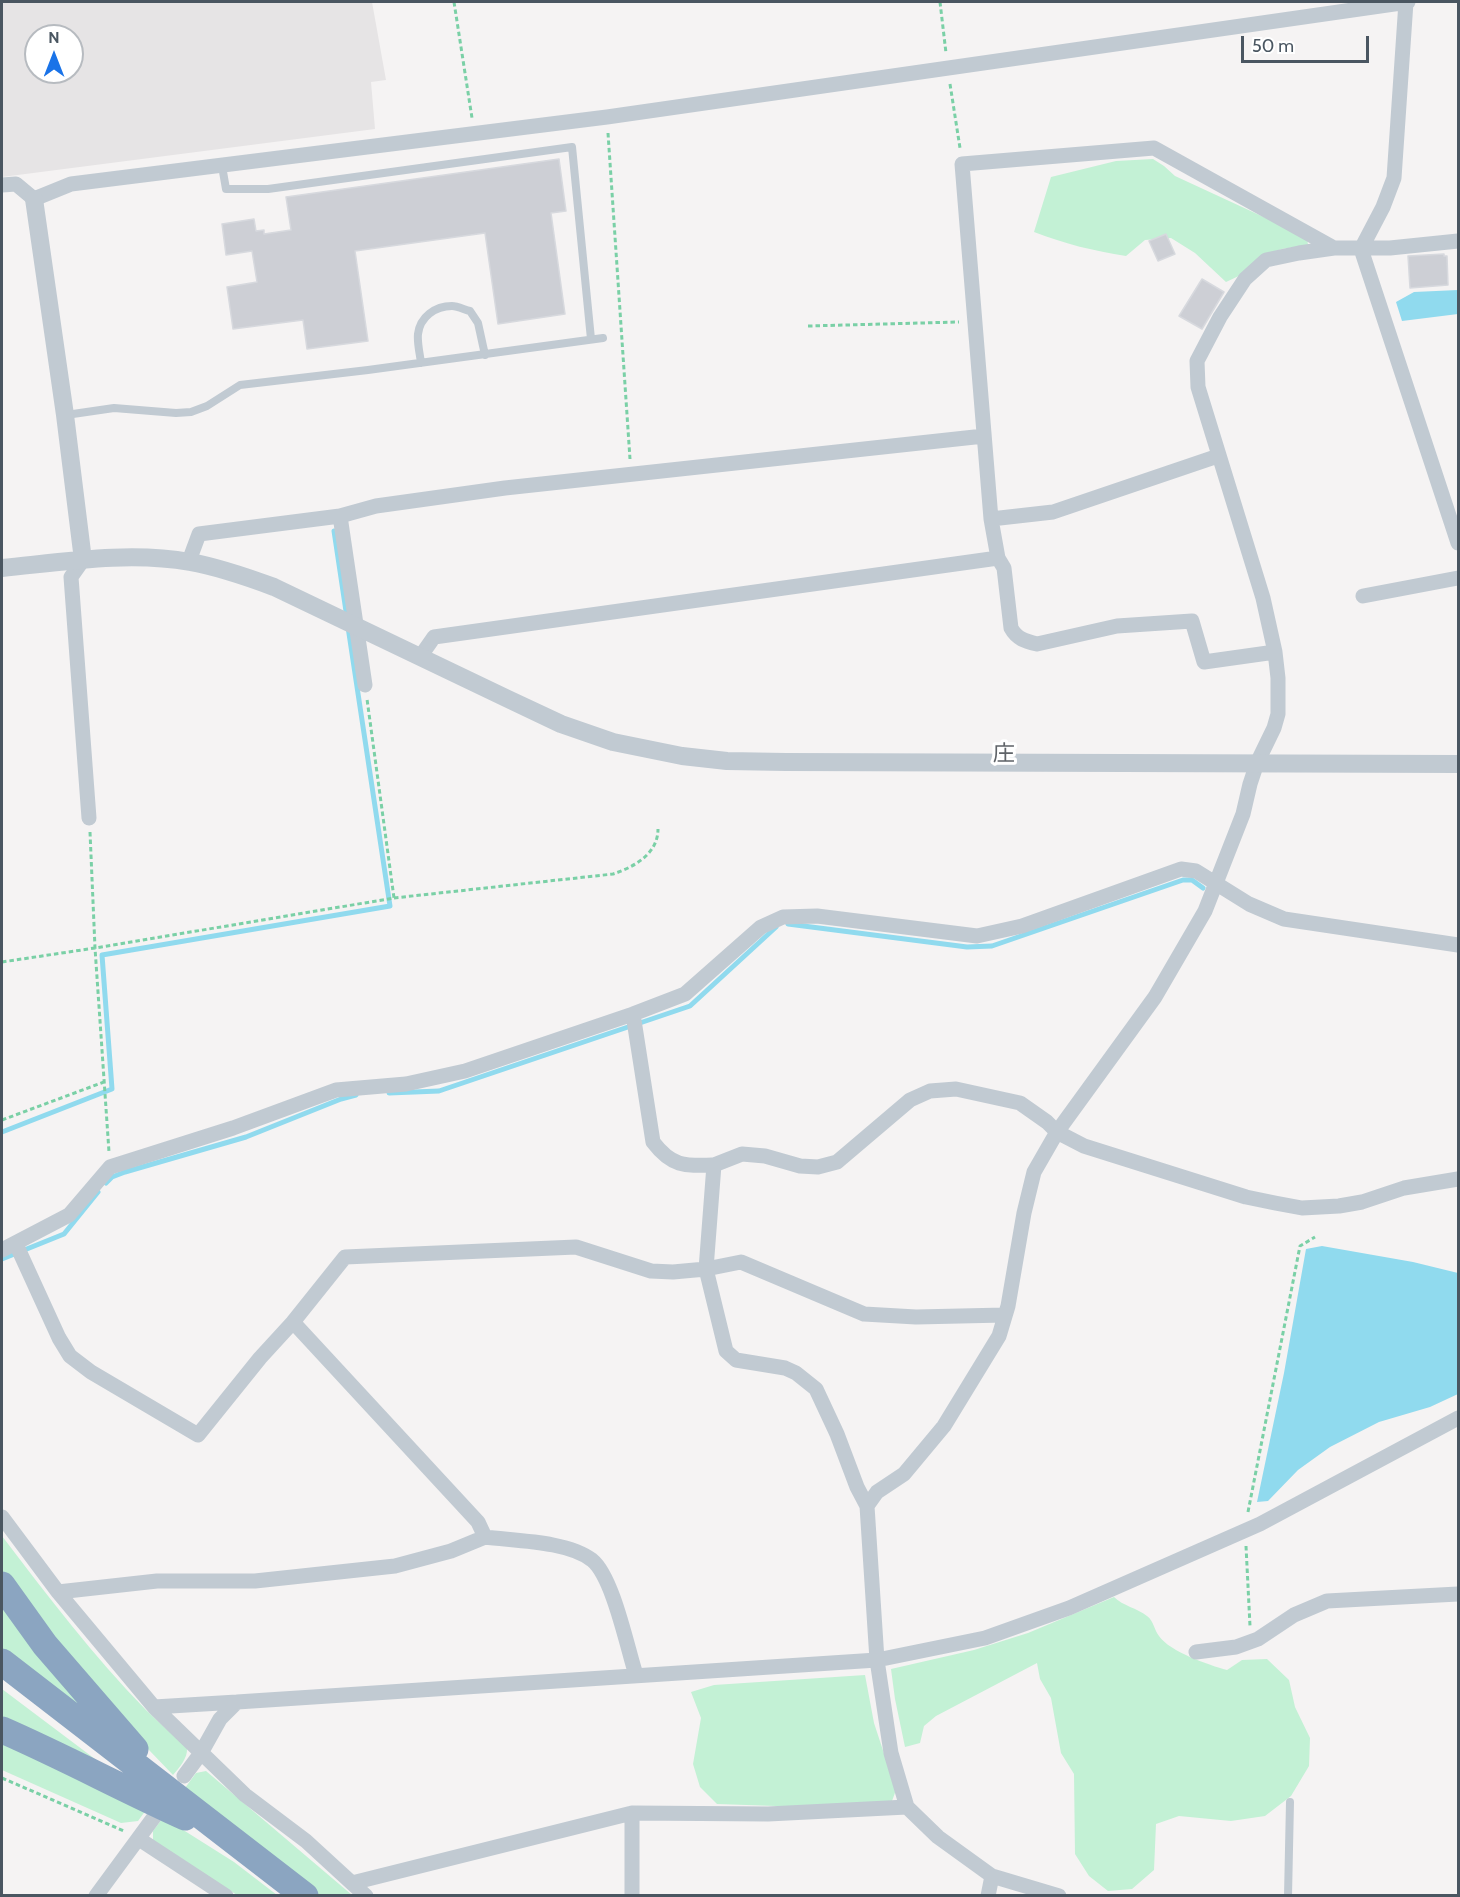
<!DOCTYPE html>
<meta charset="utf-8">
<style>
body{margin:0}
#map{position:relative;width:1460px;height:1897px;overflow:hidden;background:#f5f3f3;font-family:Cabin,sans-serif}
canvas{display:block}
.frame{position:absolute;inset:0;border:3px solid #4a5661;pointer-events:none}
.north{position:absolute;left:24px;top:24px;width:60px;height:60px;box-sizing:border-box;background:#fff;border:2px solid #b7bbc0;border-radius:50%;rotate:0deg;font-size:16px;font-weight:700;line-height:24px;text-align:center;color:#4a5661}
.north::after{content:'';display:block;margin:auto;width:21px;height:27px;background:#1a73e8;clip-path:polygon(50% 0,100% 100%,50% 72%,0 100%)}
.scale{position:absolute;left:1241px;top:36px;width:128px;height:27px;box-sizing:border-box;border:3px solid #4a5661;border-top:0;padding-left:8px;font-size:18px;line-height:21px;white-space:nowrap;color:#4a5661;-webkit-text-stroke:4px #fff;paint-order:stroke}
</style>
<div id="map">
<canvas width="1460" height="1897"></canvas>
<div class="frame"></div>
<div class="north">N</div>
<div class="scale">50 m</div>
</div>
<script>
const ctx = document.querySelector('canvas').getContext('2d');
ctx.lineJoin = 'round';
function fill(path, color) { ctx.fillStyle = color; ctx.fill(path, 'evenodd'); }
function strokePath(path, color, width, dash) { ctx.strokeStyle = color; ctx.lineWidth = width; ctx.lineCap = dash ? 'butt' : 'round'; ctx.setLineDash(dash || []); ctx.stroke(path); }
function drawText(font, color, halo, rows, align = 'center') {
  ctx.font = font + ' Cabin,"Noto Sans JP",sans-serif'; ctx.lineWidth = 6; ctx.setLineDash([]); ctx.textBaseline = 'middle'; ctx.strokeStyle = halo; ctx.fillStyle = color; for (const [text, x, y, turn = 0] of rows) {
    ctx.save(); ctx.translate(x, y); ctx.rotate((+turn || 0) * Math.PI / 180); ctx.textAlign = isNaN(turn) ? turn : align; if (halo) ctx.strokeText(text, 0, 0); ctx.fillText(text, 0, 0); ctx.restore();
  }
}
fill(new Path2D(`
 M2,2H372L386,80L371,82L375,129L2,177ZM36,36H72V72H36Z`), '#e6e4e5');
fill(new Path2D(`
 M1153,159L1164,166L1175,176L1307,237L1308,245L1282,249L1270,253L1243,274L1226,282L1195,253L1171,238L1145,240L1126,256C1094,251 1065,244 1034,232L1051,177L1116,161Z
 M2,1536C47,1595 94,1657 146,1710C159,1723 174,1735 187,1748C188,1758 179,1768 173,1775L102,1701L2,1572Z
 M2,1596L110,1731L2,1652Z
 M1114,1597C1123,1606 1137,1608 1147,1616C1154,1621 1154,1630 1159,1636C1170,1652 1209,1665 1227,1670L1242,1660L1267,1659L1289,1680L1295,1707L1310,1738L1309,1766L1291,1796L1265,1816L1231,1821L1179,1816L1156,1824L1154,1870L1132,1889L1108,1891L1089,1876L1075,1854L1074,1774L1061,1753L1051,1698L1040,1679L1037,1663L936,1716L924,1726L920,1743L905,1747L895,1699L891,1669L974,1650L1028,1633Z
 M865,1675L874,1723L896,1790L892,1801L805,1807L717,1804L700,1787L693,1764L701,1718L691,1692L714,1685Z
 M2,1689L99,1762L2,1723Z
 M2,1737L146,1810L138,1821L121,1823L2,1770Z
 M206,1771L352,1895H315L185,1788L196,1773Z
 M162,1819L169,1821L234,1862L277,1895H237L153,1841V1831Z`), '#c3f1d5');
fill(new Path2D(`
 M1458,290V314L1402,321L1396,302L1414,292Z
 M1322,1246L1413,1262L1458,1273V1394L1430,1407L1379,1422L1330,1447L1298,1470L1268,1501L1257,1502L1284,1373L1306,1249Z`), '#90daee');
strokePath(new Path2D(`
 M334,531L347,618
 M788,924L967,947L992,946L1183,880H1192L1203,888
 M389,1093L439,1091L690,1006L776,927
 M2,1132L112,1089L102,955L390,906L348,627
 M106,1183L112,1177L125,1172L246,1137L341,1099L356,1095
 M2,1259L64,1234L98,1192`), '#90daee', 5);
const building = new Path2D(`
 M559,159L566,211L551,213L565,314L498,324L485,233L355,251L368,341L307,349L303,320L233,329L227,287L257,282L252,251L226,255L222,224L254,219L256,231L264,230V234L291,230L286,197Z
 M1166,234L1175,254L1158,261L1149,241Z
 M1444,254V256H1447L1448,285L1410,288L1408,256Z
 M1202,279L1224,292L1202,329L1179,316Z`);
fill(building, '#cdcfd5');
strokePath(building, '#d7d9de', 1.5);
strokePath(new Path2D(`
 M454,2L472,118
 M940,2L946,53
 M950,84L960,148
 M608,133L630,459
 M808,326L959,322
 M90,832L95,948L109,1152
 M394,898L613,874C634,867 658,854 658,829
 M2,962L95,948L394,898L367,699
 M2,1120L104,1082
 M1248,1512L1300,1246L1315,1237
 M1246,1546L1250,1626
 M2,1778L124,1831`), '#7ad0a6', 3, [4.5, 3]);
strokePath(new Path2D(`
 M222,166L226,189H268L572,147L591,339
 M421,363C420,354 417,343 418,334C420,317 435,306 452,306C458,306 465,310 470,311L478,323L485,355
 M66,415L114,408L176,413L191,412L207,406L240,385L368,370L603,338
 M1288,1896L1290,1802`), '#c1cad2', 8);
strokePath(new Path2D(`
 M1406,2L1394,178L1383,207L1361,249L1458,543
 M2,185L16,184L34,199L71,184L607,117L1408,2
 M340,516L365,685
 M991,519L1053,512L1218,456
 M83,560L71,577L89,818
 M189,561L199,534L340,516L376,506L505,488L984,436
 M1363,596L1458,578
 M1275,652L1204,662L1192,621L1117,626L1037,644C1025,641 1017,639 1011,628L1004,568L998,558L991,519L962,164L1154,148L1334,248
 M420,657L434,637L998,558
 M633,1014L653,1142C672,1167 685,1166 714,1165L706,1269L726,1351L736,1360L785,1368L796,1373L816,1389L837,1434L857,1487L867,1506L877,1660L891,1753L907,1807L938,1837L992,1876L1059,1896
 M714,1165L742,1154L765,1156L800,1166L818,1167L837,1162L910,1100L930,1091L956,1089L1020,1103L1047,1122L1057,1132L1084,1146L1246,1197L1275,1203L1302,1208L1339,1206L1362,1202L1404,1188L1458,1179
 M16,1244L59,1338L70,1356L91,1372L198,1435L260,1358L293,1322L478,1522L485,1537C516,1541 567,1541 592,1560C613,1577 627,1647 636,1675
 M2,1250L69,1215L110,1167L233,1128L336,1090L406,1084L465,1071L633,1014L685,994L761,927L783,917L817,916L977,936L1022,926L1181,869L1196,871L1249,904L1284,919L1458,945
 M293,1322L345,1257L576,1247L651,1271L673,1272L706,1269L741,1262L864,1314L916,1317L1005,1315
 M867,1506L877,1492L904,1474L944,1426L999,1336L1008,1306L1024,1213L1034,1172L1057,1132L1155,997L1205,911L1243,814L1250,784L1257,763L1274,728L1278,714V678L1275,652L1263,598L1198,387L1197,361L1220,317L1245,279L1266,260L1299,253L1334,248H1390L1458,241
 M2,1517L58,1592L154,1707L245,1795L306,1841L366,1896
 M58,1592L157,1581H255L395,1566L451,1551L485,1537
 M1196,1652L1236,1647L1258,1639L1294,1615L1327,1601L1458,1594
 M154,1707L237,1702
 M184,1776L201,1753L220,1719L237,1702L877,1660L985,1638L1069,1608L1260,1524L1458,1418
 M632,1813V1896
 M139,1839L226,1896
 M352,1883L632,1813L768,1814L907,1807
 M96,1896L157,1813
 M988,1896L992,1876`), '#c1cad2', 15);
strokePath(new Path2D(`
 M34,199L65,415L83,560
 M2,568C63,562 129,551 190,562C219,567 247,577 274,587L508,699L561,724L613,742L682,756L727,761L786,762L1458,764`), '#c1cad2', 18);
strokePath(new Path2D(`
 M2,1585L45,1645L135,1749
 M2,1662L305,1896
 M2,1730C64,1757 123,1789 185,1817`), '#8ba5c1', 27);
drawText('22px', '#5f6368', '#fff', [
 ["庄",1004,755]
]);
</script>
